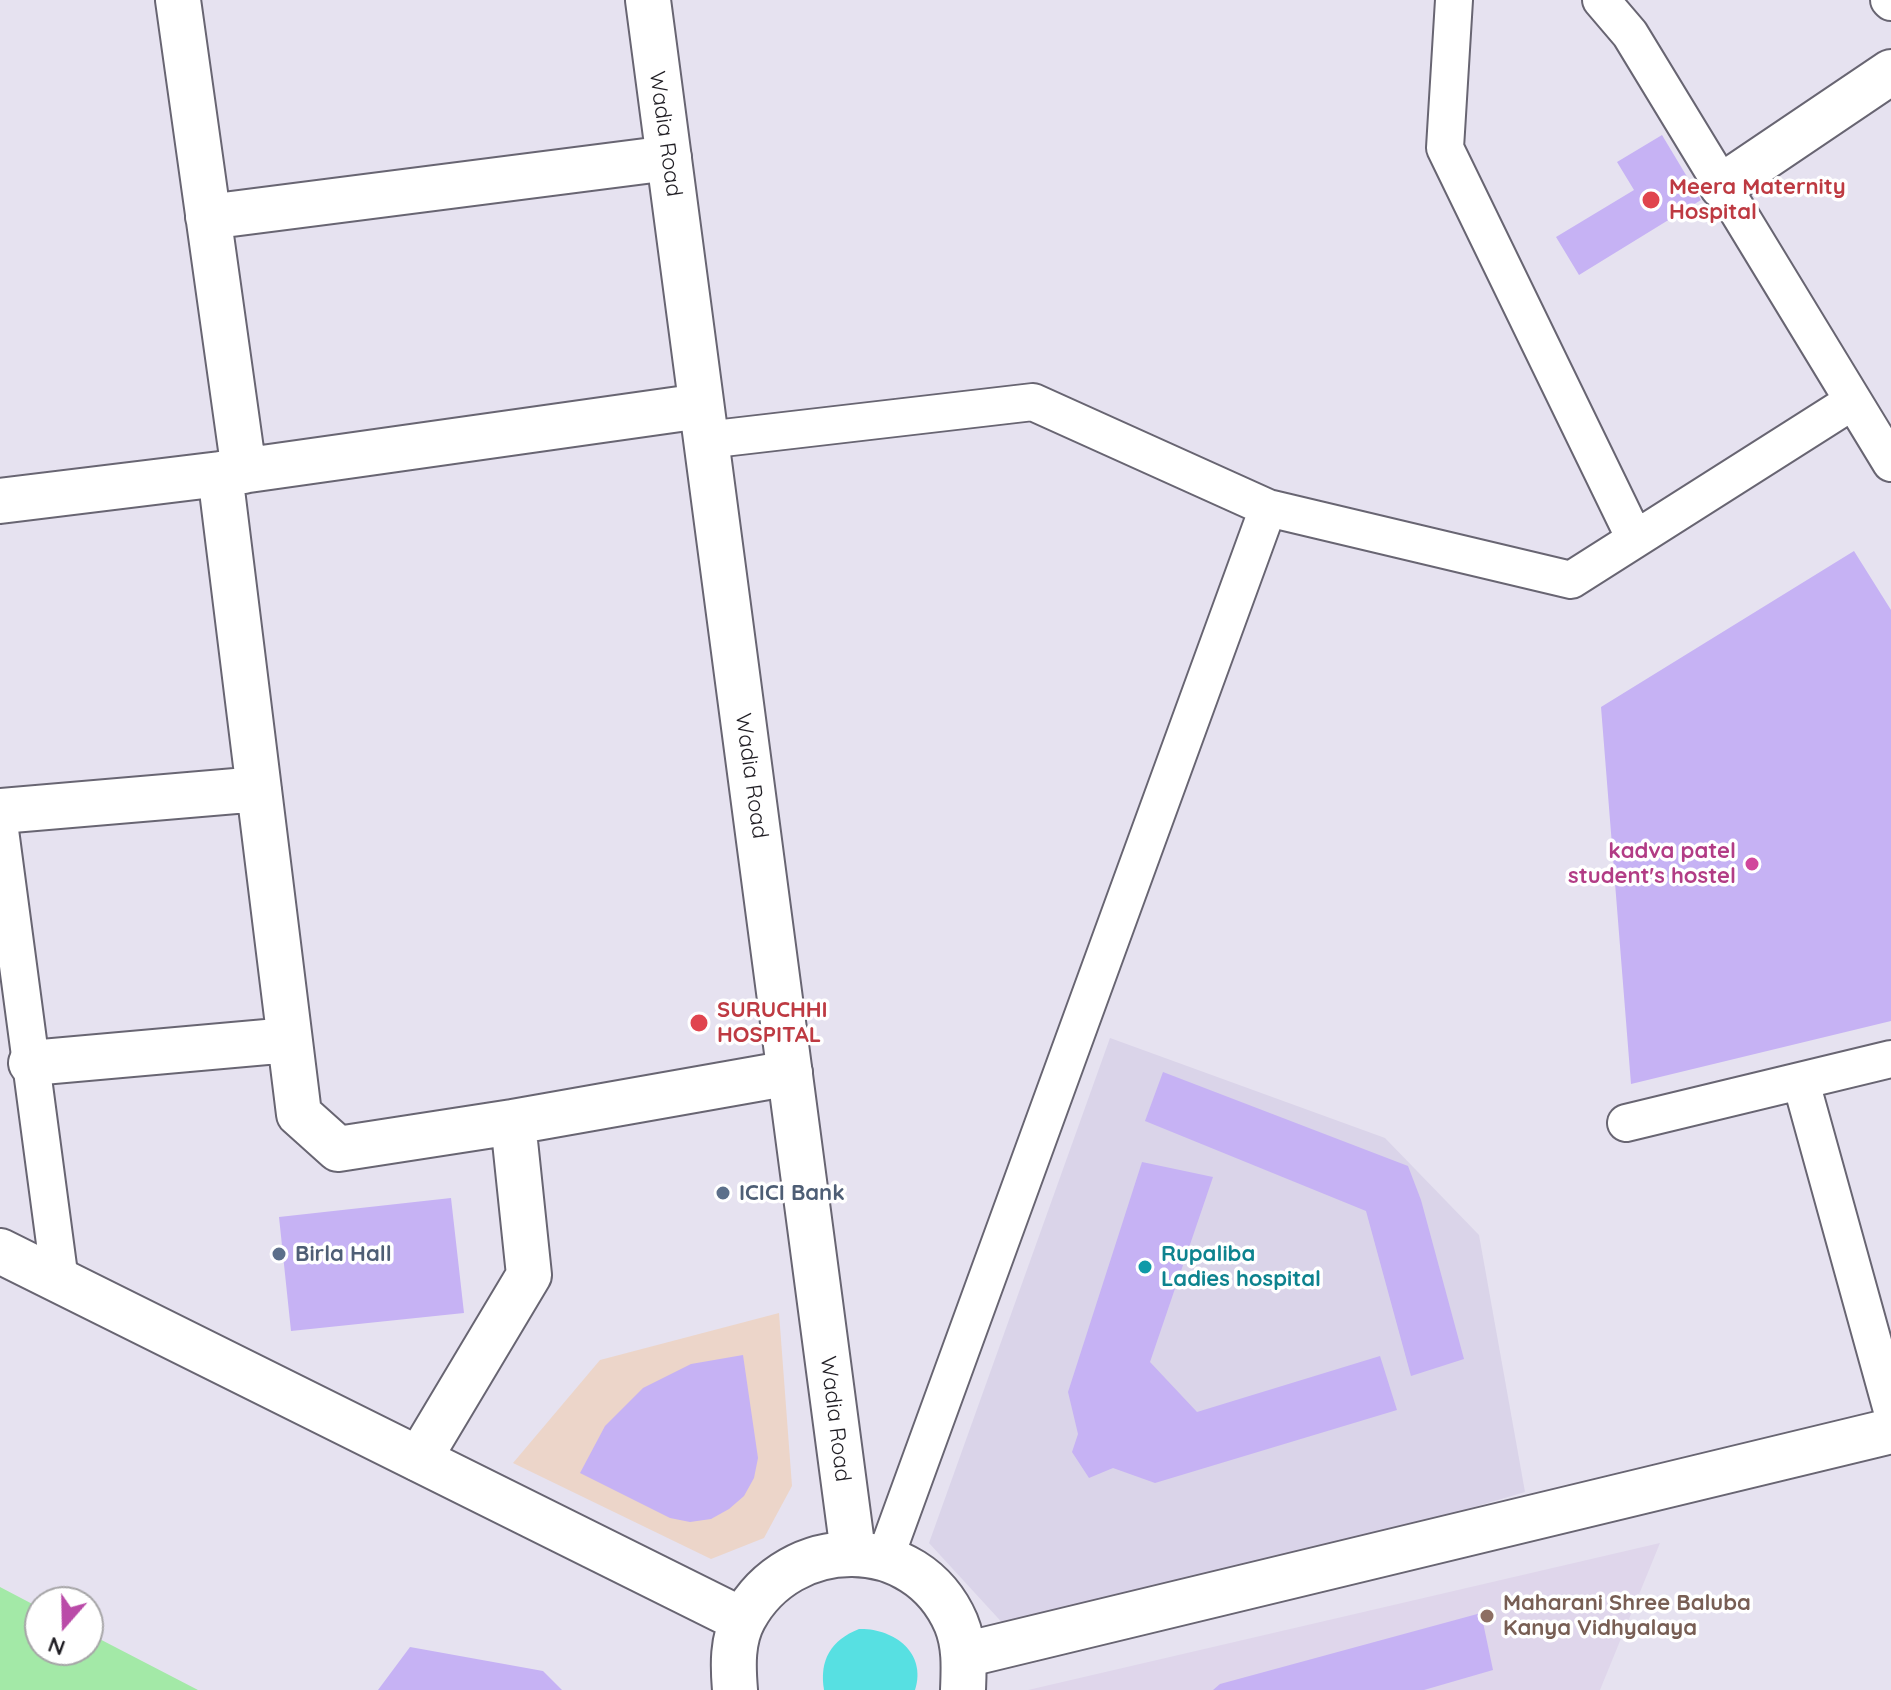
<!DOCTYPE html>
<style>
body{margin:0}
#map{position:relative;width:1891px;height:1690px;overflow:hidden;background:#e6e2f0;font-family:Quicksand,sans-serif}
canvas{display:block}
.north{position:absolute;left:24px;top:1586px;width:80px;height:80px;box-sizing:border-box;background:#fff;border:2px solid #a6a5a7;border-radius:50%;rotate:200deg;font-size:22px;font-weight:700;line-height:32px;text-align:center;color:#201e24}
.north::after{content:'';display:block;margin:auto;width:28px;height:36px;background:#ba4ba8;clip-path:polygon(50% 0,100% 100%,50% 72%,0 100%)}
</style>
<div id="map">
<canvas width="1891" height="1690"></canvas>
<div class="north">N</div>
</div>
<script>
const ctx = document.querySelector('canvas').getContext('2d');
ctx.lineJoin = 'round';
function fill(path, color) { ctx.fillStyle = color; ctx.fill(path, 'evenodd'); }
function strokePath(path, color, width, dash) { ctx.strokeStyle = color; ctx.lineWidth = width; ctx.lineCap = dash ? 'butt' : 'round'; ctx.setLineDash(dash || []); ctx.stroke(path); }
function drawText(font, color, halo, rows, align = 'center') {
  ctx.font = font + ' Quicksand,sans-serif'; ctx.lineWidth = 7; ctx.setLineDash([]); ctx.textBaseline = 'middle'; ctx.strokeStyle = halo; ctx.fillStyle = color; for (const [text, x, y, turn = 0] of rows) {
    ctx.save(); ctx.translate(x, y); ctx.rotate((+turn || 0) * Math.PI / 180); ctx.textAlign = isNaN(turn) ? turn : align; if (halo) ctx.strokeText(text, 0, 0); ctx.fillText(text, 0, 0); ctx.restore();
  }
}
fill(new Path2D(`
 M779,1313L792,1486L764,1538L711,1559L513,1463L600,1360Z`), '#ecd5c9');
fill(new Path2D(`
 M1110,1038L1385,1138L1479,1235L1525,1492L1019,1641L929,1543Z`), '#dad4e9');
fill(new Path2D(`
 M1660,1543L1600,1690H1028Z`), '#dfd6eb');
fill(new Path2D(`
 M0,1587L40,1608V1650H88V1633L198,1690H0Z`), '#a3e9a7');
fill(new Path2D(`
 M859,1629C893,1628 927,1652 915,1690H824C819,1660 831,1640 859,1629Z`), '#57e0e2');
fill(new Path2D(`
 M1662,135L1701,200L1579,275L1556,237L1634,190L1617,162Z
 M1854,551L1891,610V1021L1631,1084L1601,707Z
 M1163,1072L1408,1166L1421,1200L1464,1359L1411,1376L1366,1211L1145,1121Z
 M1142,1162L1213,1177L1150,1362L1197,1412L1380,1356L1397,1410L1155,1483L1113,1468L1089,1478L1072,1452L1078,1434L1068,1392Z
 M451,1198L464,1313L291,1331L279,1217Z
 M743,1355L758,1458L754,1478L744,1496L729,1509L711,1519L690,1522L670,1518L580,1473L605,1426L643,1388L691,1364Z
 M1481,1613L1493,1670L1424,1690H1213L1220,1684Z
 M410,1647L543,1671L562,1690H378Z`), '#c6b2f4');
const minor = new Path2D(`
 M1454,0L1445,148L1635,539
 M1601,0L1630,34L1891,463
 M1889,0L1891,2
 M706,440L1033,402L1268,508L1571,580L1853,401
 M0,830L60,1281
 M1801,1082L1891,1407
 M1626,1123L1891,1059
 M885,1558L1268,508`);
const tertiary = new Path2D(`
 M178,0L244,471
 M1722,186L1891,72
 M208,217L669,158
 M0,501L220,474
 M0,811L259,789
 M31,1063L289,1040
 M532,1119L338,1149L299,1114L220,474L701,406
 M419,1459L529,1275L513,1122L790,1073
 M964,1655L1891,1431`);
const secondary = new Path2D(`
 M648,0L853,1552
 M0,1251L742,1620
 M735,1690C733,1666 732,1640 744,1618C790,1533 916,1531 956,1623C965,1645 964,1667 963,1690`);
strokePath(minor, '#686572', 40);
strokePath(tertiary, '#686572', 48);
strokePath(secondary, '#686572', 48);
strokePath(minor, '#fff', 36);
strokePath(tertiary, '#fff', 44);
strokePath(secondary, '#fff', 44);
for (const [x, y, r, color] of [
 [1651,200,10,"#e0444e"],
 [1752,864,8,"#d1479c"],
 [699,1023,10,"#e0444e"],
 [723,1193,8,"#5c6f8a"],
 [279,1254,8,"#5c6f8a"],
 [1145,1267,8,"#0f9aa8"],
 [1487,1616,8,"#8d6e63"]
]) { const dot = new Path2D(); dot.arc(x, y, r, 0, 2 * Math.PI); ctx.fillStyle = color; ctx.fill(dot); strokePath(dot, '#fff', 3); }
drawText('22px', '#201e24', '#fff', [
 ["Wadia Road",665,134,82],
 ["Wadia Road",751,776,82],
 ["Wadia Road",835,1419,83]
]);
drawText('bold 22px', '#be3a42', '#fff', [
 ["Meera Maternity",1669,187],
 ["Hospital",1669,212],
 ["SURUCHHI",717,1010],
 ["HOSPITAL",717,1035]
], 'left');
drawText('bold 22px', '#b23c85', '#fff', [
 ["kadva patel",1736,851],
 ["student's hostel",1736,876]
], 'right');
drawText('bold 22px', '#4e5e75', '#fff', [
 ["ICICI Bank",739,1193],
 ["Birla Hall",295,1254]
], 'left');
drawText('bold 22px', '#0d838f', '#fff', [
 ["Rupaliba",1161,1254],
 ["Ladies hospital",1161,1279]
], 'left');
drawText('bold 22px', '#785e54', '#fff', [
 ["Maharani Shree Baluba",1503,1603],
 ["Kanya Vidhyalaya",1503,1628]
], 'left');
</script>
